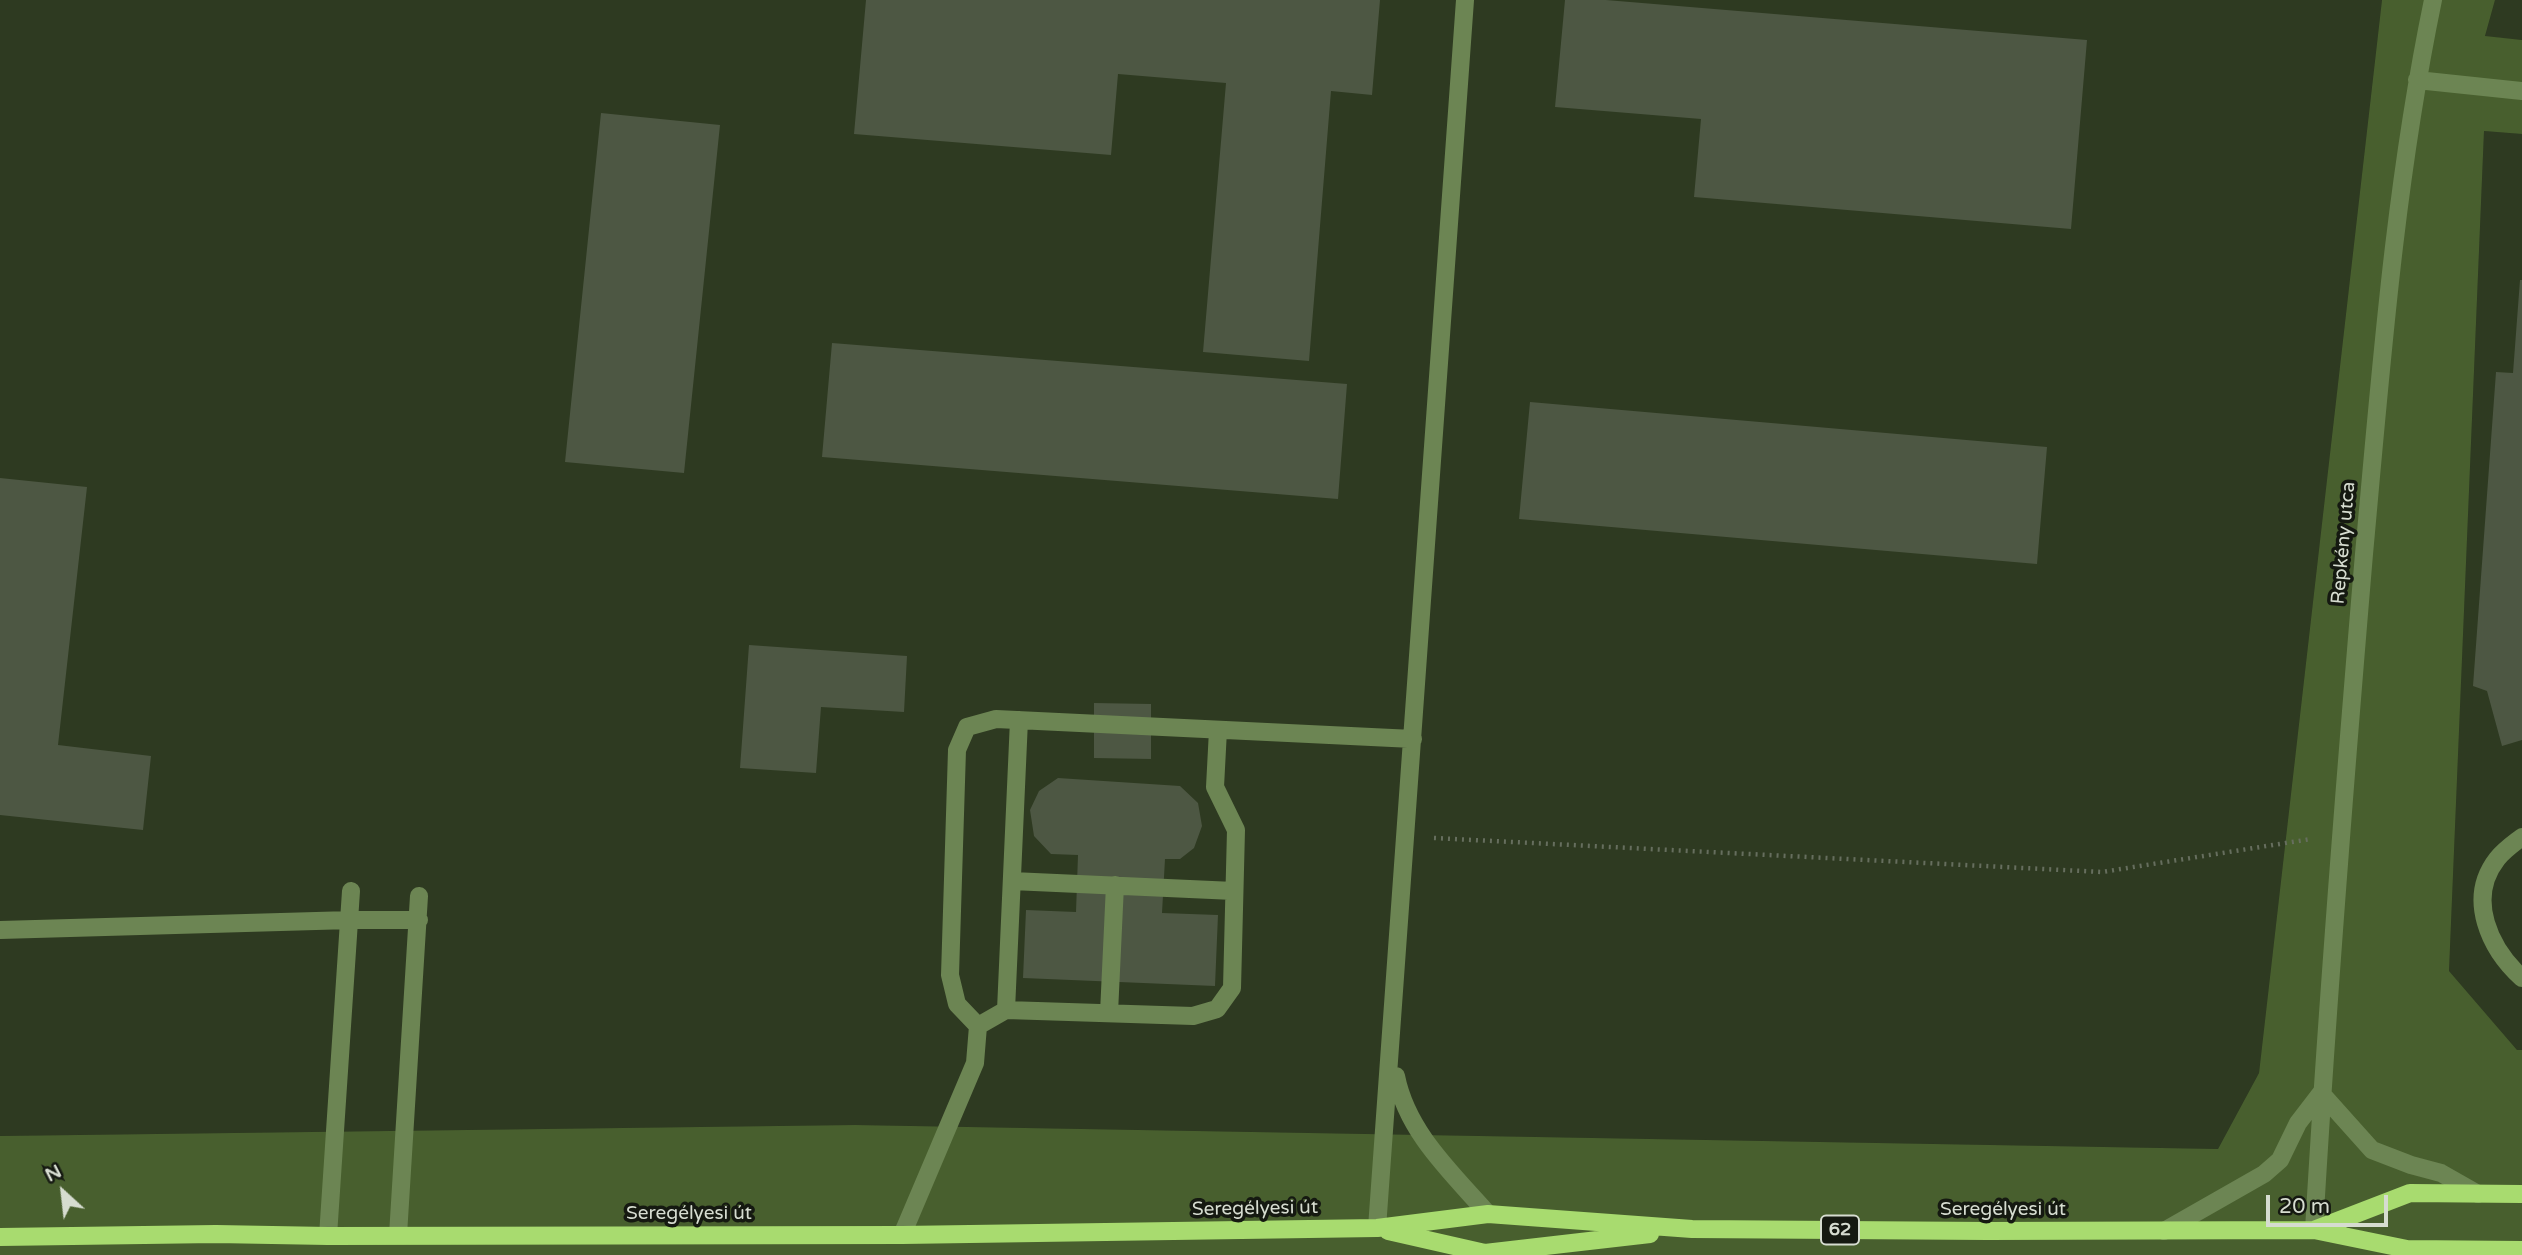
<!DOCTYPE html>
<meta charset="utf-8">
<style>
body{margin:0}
#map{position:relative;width:2522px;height:1255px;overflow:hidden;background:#2a3321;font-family:"Varela Round",sans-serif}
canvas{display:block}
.north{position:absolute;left:28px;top:1157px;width:70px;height:70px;-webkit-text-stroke:5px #151911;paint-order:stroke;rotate:333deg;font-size:19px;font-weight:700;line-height:28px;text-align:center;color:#d6dcd0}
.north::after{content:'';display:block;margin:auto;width:24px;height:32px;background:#d6dcd0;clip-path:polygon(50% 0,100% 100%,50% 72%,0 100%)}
.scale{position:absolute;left:2266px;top:1195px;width:122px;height:32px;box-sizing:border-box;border:4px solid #d6dcd0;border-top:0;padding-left:9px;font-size:21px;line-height:24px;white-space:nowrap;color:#d6dcd0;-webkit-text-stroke:5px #151911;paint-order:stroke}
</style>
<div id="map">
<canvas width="2522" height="1255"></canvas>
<div class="north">N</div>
<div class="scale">20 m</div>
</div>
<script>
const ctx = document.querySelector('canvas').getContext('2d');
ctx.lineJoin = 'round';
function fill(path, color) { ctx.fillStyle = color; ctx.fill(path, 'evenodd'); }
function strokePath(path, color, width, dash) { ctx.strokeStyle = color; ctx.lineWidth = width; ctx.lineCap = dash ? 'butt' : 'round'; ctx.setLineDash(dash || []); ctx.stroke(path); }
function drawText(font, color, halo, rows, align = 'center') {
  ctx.font = font + ' "Varela Round",sans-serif'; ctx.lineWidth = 7; ctx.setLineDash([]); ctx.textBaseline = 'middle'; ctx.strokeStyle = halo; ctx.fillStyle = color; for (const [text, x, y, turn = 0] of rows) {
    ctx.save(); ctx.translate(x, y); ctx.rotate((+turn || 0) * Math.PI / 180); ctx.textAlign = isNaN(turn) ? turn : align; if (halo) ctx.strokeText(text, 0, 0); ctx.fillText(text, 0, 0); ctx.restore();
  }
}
fill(new Path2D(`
 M0,0H2382L2259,1073L2218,1149L855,1125L0,1136Z
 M2495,0H2522V40L2485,37Z
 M2484,131L2522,134V1050H2517L2449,971Z`), '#2e3a21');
fill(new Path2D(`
 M2382,0H2495L2485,36L2522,40V134L2484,131L2449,971L2517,1050H2522V1255H0V1136L855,1125L2218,1149L2259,1073Z`), '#485f2e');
fill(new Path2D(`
 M866,0H1380L1372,95L1331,91L1309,361L1203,352L1226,83L1118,74L1111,155L854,134Z
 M1565,0H1606L2087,40L2071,229L1694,197L1701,119L1555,107Z
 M601,113L720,125L684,473L565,462Z
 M2520,280H2522V740L2502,746L2487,691L2473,686L2496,372L2513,373Z
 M832,343L1347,384L1338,499L822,457Z
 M1530,402L2047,447L2037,564L1519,519Z
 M0,478L87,487L58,745L151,756L143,830L0,815Z
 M749,645L907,656L904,712L821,707L816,773L740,768Z
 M1094,703L1151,704V759L1094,758Z
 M1058,778L1180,786L1198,803L1202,826L1194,848L1180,859H1165L1162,913L1218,915L1215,986L1023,978L1026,910L1076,912L1078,855L1051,854L1034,836L1030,810L1039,791Z`), '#4d5743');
strokePath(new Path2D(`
 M1434,838L2102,872L2311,839`), '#666e5e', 4.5, [2, 5]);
strokePath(new Path2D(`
 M2417,80L2522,91
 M2522,837C2513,844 2504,850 2497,859C2466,899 2490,949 2522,978
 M1012,881L1234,891
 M0,930L351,920H419
 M1006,1010L1019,720
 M1109,1013L1115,885
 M978,1026L1006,1010L1193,1016L1217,1009L1232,988L1236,830L1215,787L1218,730
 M1396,1076C1407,1132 1451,1172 1488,1214
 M2321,1093L2372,1150L2411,1165L2441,1173L2478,1194
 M1377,1228L1465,0
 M2314,1230C2327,1004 2345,779 2364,554C2381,368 2395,183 2433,0
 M2164,1231L2264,1174L2280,1160L2298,1123L2321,1093
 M398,1235L419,896
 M902,1235L975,1063L978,1026L957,1004L950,975L957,750L967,727L996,719L1413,739
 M328,1236L351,891`), '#6c8553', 18);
strokePath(new Path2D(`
 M2314,1230L2410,1193L2522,1194
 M1388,1231L1485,1253L1650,1234
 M0,1237L216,1234L328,1236L902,1235L1377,1228L1488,1214L1692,1229L1988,1231L2314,1230L2407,1249L2522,1250`), '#a8db6f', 18);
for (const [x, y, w] of [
 [1840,1230,38]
]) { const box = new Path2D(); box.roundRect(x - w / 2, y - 14.5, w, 29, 5); ctx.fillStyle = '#151911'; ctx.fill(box); strokePath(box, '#d6dcd0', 2); }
drawText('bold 18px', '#d6dcd0', null, [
 ["62",1840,1230]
]);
drawText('19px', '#d6dcd0', '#151911', [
 ["Repkény utca",2344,543,-85],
 ["Seregélyesi út",1255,1209,-1],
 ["Seregélyesi út",2003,1210],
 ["Seregélyesi út",689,1214]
]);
</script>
